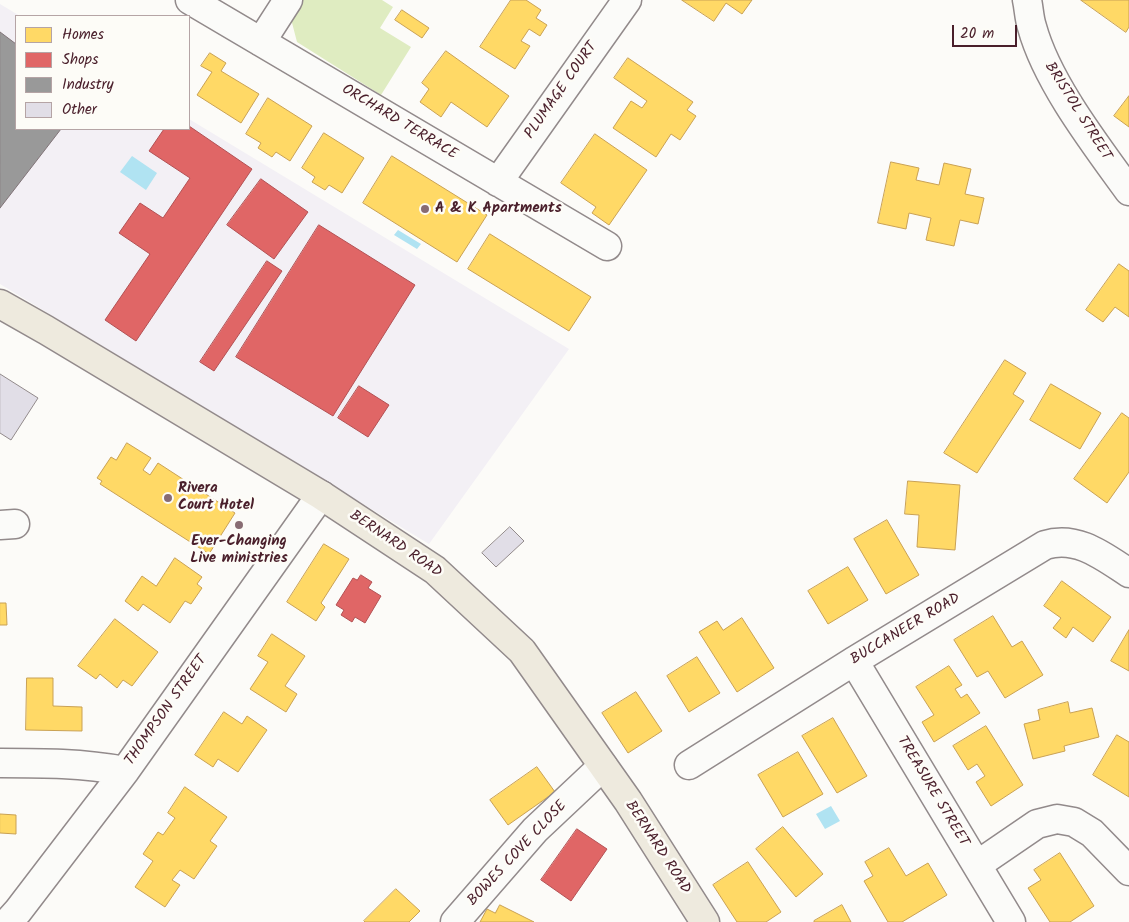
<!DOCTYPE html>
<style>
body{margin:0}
#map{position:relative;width:1129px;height:922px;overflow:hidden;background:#fcfbf8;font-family:Kalam,sans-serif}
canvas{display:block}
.legend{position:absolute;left:15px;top:15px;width:175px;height:115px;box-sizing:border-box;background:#fdfcf7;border:1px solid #b5a4a5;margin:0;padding:6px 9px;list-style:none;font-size:15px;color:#4a1f2b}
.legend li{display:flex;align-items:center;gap:10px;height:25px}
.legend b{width:25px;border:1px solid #b5a4a5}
.scale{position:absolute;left:952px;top:25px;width:65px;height:22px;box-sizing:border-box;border:2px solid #4a1f2b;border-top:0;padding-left:6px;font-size:15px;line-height:18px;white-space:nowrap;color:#4a1f2b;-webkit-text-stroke:4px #fdfcf7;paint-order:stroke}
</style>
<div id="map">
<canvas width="1129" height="922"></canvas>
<ul class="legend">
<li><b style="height:14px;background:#ffd966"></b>Homes</li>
<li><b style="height:14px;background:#e06666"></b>Shops</li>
<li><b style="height:14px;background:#999"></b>Industry</li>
<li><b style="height:14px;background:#e1dee7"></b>Other</li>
</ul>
<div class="scale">20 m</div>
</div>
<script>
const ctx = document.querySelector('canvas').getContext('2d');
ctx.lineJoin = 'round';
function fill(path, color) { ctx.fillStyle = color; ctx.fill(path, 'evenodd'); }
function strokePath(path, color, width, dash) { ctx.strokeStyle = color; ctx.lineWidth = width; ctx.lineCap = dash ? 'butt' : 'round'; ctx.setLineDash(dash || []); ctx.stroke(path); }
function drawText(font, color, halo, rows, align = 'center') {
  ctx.font = font + ' Kalam,sans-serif'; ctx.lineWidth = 5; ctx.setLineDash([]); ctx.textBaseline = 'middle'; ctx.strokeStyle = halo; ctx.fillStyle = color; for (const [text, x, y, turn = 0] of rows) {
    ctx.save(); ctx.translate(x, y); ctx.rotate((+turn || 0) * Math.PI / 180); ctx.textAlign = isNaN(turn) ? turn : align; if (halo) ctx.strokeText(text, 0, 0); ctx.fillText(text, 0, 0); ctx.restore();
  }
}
fill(new Path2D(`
 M0,4L20,16H16V129H189V119L569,349L429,544L0,284Z`), '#f3f0f5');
fill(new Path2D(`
 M299,0H382L393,7L380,28L411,47L381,95L297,42L290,15Z`), '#dfecc1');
fill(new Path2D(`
 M132,156L157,173L146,190L120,172Z
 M398,230L421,244L417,249L394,235Z
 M831,806L840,821L825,829L816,814Z`), '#b0e3f2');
const homes = new Path2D(`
 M511,0H526L541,10L536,18L547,25L540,36L529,29L521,41L530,46L515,69L480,47Z
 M682,0H752L742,14L726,3L714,21Z
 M1081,0H1129V27L1126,32Z
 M402,10L429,28L422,38L395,20Z
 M446,51L509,96L487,127L451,102L441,117L420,102L429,89L422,83Z
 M210,53L226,63L221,71L259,94L241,123L197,95L212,72L201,66Z
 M628,58L693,102L687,110L696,116L680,140L671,134L656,157L613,128L631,101L642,108L647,101L614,78Z
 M1129,96V127L1114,116Z
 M268,98L312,126L290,161L276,152L272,157L258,148L261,143L246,134Z
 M324,133L364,158L342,193L329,185L325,190L312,182L315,177L302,168Z
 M595,134L647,170L609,225L592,213L596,207L561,183Z
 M392,156L487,215L457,262L363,203Z
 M891,162L919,168L916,180L939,185L944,163L971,169L965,194L984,198L978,224L960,220L954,246L926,240L931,218L909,213L906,229L878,223Z
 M490,234L591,297L569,331L468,269Z
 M1119,264L1129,271V317L1115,307L1103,322L1086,310Z
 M1005,360L1026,373L1013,394L1024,401L977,473L944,453Z
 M1051,384L1101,413L1080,449L1030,420Z
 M1122,413L1129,418V472L1107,503L1074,479Z
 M127,443L151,458L143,470L150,475L158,463L235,513L209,554L100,484L102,481L97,478L111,457L116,460Z
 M908,481L960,485L955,550L917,547L919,515L905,514Z
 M887,520L919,575L886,594L854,539Z
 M324,544L349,559L321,603L325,607L316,621L287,602Z
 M175,558L202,577L197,584L202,588L191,604L185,601L170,623L143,604L138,611L125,601L142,576L156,586Z
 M848,567L868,600L828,624L808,591Z
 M1062,581L1111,617L1093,642L1073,627L1066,638L1053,628L1061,618L1044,606Z
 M0,603H6L7,625H0Z
 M993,616L1012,647L1022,641L1043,675L1005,698L988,671L977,677L954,640Z
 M742,618L774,668L737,692L699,632L717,621L723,630Z
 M115,619L158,652L132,686L123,680L117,688L100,674L96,679L78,666Z
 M1129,630V671L1111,661Z
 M272,634L305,656L285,686L297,694L286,712L250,689L268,662L258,656Z
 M697,657L720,693L689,712L667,676Z
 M949,666L962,685L955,689L961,698L967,694L980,713L934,742L922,722L934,715L916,687Z
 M27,678H53V706L82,707V731L26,730Z
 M636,692L662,731L628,753L602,713Z
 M1068,702L1070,713L1092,708L1099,737L1064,746L1065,751L1033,759L1024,724L1040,720L1038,710Z
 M224,712L242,724L247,716L267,730L238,772L218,759L213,767L195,755Z
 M833,718L867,776L837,793L802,736Z
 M986,726L1023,785L991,806L976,782L985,776L977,764L968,770L953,746Z
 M1117,735L1129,742V797L1093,775Z
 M798,752L823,794L783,817L758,775Z
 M537,767L555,792L508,825L490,800Z
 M185,787L227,817L210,841L217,846L194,879L180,870L172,880L180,885L165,907L135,887L153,861L143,854L158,832L163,835L175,818L168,813Z
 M0,814L16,815V834L0,833Z
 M783,827L823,874L796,897L756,849Z
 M889,848L906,876L928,863L947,895L902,922H888L864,881L873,876L865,862Z
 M1060,853L1094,906L1070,922H1050L1028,888L1041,880L1034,870Z
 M748,862L781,912L766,922H737L713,885Z
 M396,889L420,911L409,922H365L364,921Z
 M500,905L534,922H480L487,909L495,913Z
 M842,905L851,922H814V921Z`);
fill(homes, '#ffd966');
strokePath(homes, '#c9a154', 1);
const shops = new Path2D(`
 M189,126L252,169L136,341L105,320L150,254L119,233L140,203L163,218L190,178L149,151L164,129H189Z
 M261,179L308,212L274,259L227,225Z
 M319,225L415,285L333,416L236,357Z
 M267,261L282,271L214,371L200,362Z
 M359,386L389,405L368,437L338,418Z
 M361,575L372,582L368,588L381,596L365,623L355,617L352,622L341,615L344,610L336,605L353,578L357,580Z
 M577,829L607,849L571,901L541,880Z`);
fill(shops, '#e06666');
strokePath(shops, '#b35154', 1);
const industry = new Path2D(`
 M0,32L16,44V129H61L0,208Z`);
fill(industry, '#999');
strokePath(industry, '#817478', 1);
const building = new Path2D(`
 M0,374L38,398L11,440L0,433Z
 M510,527L524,541L496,567L482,553Z`);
fill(building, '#e1dee7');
strokePath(building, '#928a8b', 1);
const minor = new Path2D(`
 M190,0L607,246
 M1027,0C1029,9 1029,18 1032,27C1047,82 1095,144 1129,191
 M261,42L288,0
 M498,182L627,0
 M0,525L15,524
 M854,661L1011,922
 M0,763C43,763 82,763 125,771
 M689,765L854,661L1045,545C1077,535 1103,556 1129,573
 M977,865L1037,824L1057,819L1074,822L1092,833L1129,871
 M8,922L18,911L125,771L321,495
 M455,922L535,830L603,766`);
const major = new Path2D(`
 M0,304L46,330L321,495L435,570L522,651L628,801L705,922`);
strokePath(minor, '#928a8b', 31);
strokePath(major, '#928a8b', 31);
strokePath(minor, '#fbfbf9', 28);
strokePath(major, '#eeeade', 28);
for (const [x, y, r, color] of [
 [425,209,5,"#886c73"],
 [168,498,5,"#886c73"],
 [239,525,5,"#886c73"]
]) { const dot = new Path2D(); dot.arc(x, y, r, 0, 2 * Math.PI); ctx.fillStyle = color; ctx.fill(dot); strokePath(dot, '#fdfcf7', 2); }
drawText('15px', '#4a1f2b', '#fdfcf7', [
 ["PLUMAGE COURT",562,91,-55],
 ["BRISTOL STREET",1077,112,58],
 ["ORCHARD TERRACE",399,123,31],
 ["BERNARD ROAD",395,545,34],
 ["BUCCANEER ROAD",906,630,-31],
 ["THOMPSON STREET",167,711,-55],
 ["TREASURE STREET",932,792,59],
 ["BERNARD ROAD",657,848,57],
 ["BOWES COVE CLOSE",518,854,-47]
]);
drawText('bold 15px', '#4a1f2b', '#fdfcf7', [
 ["A & K Apartments",435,209],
 ["Rivera",178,489],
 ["Court Hotel",178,506],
 ["Ever-Changing",239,542,"center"],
 ["Live ministries",239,559,"center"]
], 'left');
</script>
